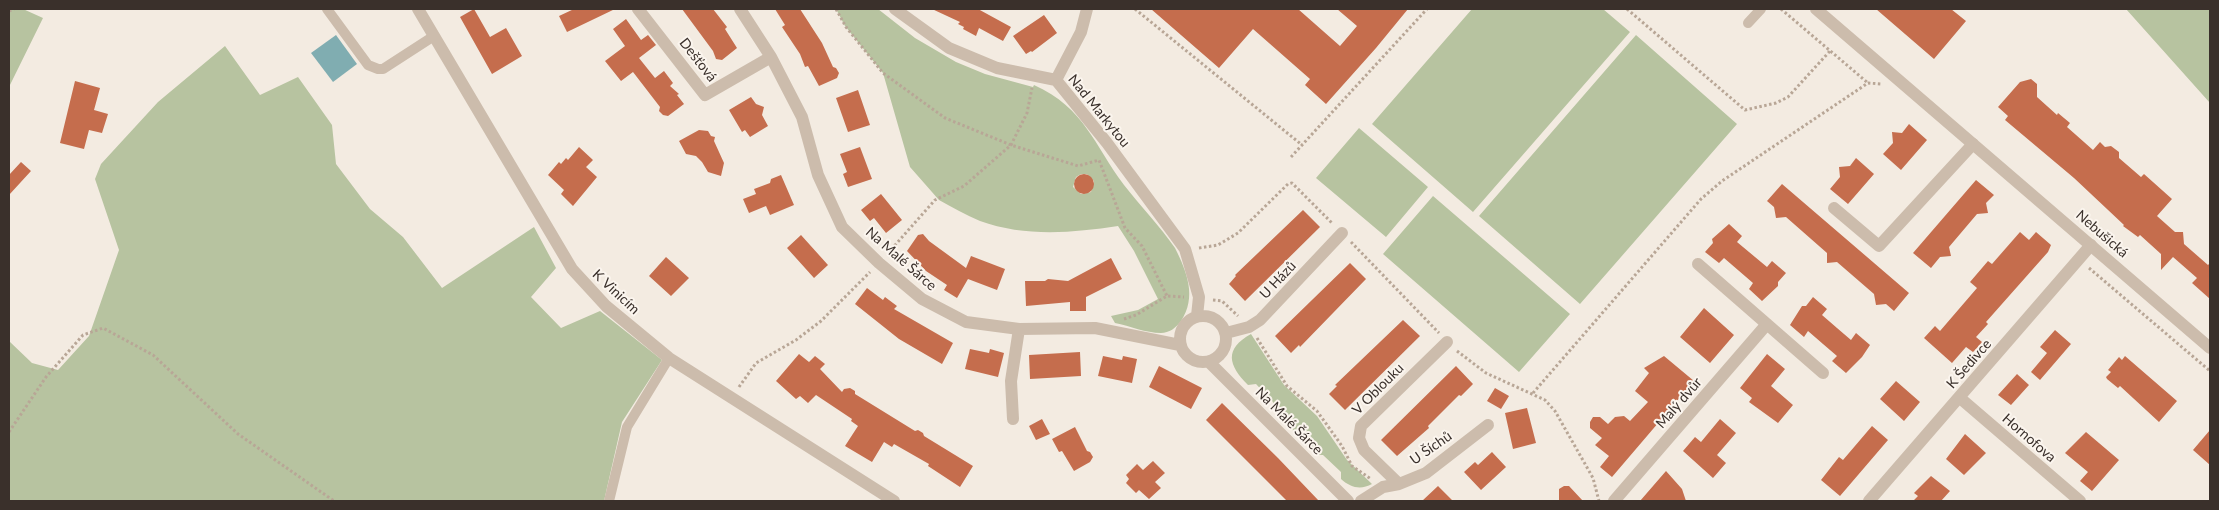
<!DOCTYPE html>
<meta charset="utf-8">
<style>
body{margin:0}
#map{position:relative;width:2219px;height:510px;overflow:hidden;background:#f3ebe1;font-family:Lato,sans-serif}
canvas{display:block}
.frame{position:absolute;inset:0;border:10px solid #3a302b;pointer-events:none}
</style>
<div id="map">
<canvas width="2219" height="510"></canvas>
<div class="frame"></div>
</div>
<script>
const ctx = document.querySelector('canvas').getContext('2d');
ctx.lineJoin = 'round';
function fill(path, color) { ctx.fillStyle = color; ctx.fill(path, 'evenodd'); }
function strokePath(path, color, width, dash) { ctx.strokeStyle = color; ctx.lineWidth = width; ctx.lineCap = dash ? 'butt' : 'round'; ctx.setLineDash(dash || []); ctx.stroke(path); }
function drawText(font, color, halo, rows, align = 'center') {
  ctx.font = font + ' Lato,sans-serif'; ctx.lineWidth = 4; ctx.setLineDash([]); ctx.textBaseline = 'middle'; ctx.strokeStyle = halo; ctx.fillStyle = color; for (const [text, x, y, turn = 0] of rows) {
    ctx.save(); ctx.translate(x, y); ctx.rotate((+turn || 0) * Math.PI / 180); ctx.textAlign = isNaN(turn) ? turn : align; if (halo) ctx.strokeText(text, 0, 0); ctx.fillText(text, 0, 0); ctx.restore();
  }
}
fill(new Path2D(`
 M9,9H23L43,18L9,87Z
 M836,9H878L915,38L956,62L985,74L1033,87L1034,85C1085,108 1094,145 1124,185C1141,207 1160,226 1175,248C1187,272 1197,297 1181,321C1176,328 1169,333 1161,333C1146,333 1130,326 1115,323L1111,316L1138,310L1158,299L1134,251L1118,226C1072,233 1024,237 980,221C966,215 952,207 939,200L910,167L883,73L845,26ZM1081,174H1087L1094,181L1091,192L1081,194L1073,187L1076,177Z
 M1472,9H1603L1630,32L1473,212L1372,124Z
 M2126,9H2210V103Z
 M1636,35L1737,124L1580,304L1479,216Z
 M225,46L260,95L298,77L332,125L336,164L370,209L403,237L442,288L534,227L556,268L531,297L561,328L600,311L662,360L622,422L604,501H9V341L32,363L58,370L89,336L119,250L95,179L101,164L158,102Z
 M1359,128L1428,187L1386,237L1316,178Z
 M1433,196L1570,314L1519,372L1383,254Z
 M1251,334L1284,385L1317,416L1347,460L1372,484C1361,490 1351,488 1341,479V472L1323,455H1316L1273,409V402L1256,384L1248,385C1228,365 1224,349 1251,334Z`), '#b7c3a0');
fill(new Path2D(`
 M336,35L357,64L333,82L311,53Z`), '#80adb1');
fill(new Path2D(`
 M474,9L490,37L506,28L522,56L492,74L460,17Z
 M574,9H615L567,32L559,16Z
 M682,9H713L727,27L725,29L737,48L722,60L716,59L713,51Z
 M775,9H800L822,43L833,67L836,68L839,73L837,78L819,86L808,66L805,67L800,54L782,27L785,25Z
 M932,9H978L1011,27L1003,41L979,28L976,36L963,29L964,27L958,24L960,22Z
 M1151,9H1298L1340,46L1357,26L1337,9H1408L1376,48L1326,104L1305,85L1310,79L1253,29L1219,68Z
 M1876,9H1951L1966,21L1934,59Z
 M1044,15L1057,33L1032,52L1031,51L1026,54L1013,36Z
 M626,19L641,40L648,35L656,45L639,58L655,78L664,71L673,83L670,86L679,94L677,95L684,104L668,116L663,115L659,111L660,107L633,72L621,81L605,61L625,46L613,29Z
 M2031,79L2037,84V97L2057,115L2058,113L2070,123L2067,127L2093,150L2100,142L2105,147L2111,146L2119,152V158L2141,177L2144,174L2172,199L2157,216L2175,232H2183L2184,244L2208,265L2210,263V299L2192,283L2197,278L2173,257L2161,270V254L2140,235L2138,237L2123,226L2124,225L2074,178L2005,120L2008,116L1998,107L2020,82Z
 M75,81L100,88L94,110L108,114L102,133L89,130L84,149L60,143Z
 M858,90L870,125L848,132L836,98Z
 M751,97L756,104L764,107L762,115L768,126L750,137L745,130L742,132L729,110Z
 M1909,124L1927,140L1901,170L1883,154L1893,143L1892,132L1902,133Z
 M699,130L708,131L711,136L715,137L714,141L724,163L721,176L708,172L702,162L696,156L686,154L679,141Z
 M579,147L593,160L586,167L597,177L573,206L561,194L564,190L548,175L559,162L561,164L566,158L568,160Z
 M860,147L872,179L848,187L843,174L847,172L840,154Z
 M1856,158L1874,174L1848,204L1830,189L1840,177L1839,167L1850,166Z
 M21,162L31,171L9,195V175Z
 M1074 184a10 10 0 1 1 20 0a10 10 0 1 1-20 0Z
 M781,175L794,205L770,215L766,206L749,213L743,199L756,194L754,189L770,183L771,179Z
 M1976,180L1994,195L1986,203L1988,213L1977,214L1949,247L1951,256L1940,257L1931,268L1913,253Z
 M1782,184L1909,293L1894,311L1886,304L1876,305L1874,294L1837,262L1827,263V253L1786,217L1776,218L1774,207L1767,201Z
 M881,194L902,220L886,233L874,218L870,221L861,210Z
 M1303,210L1320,227L1245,301L1229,284L1236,276L1235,275Z
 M1729,224L1742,236L1737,242L1767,267L1772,261L1786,273L1778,282V286L1762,301L1749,289L1753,283L1724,258L1719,263L1705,252L1713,243L1712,239Z
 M2020,232L2029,240L2036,232L2051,245L2048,252L1986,322L1988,324L1976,337L1982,342L1977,348L1973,352L1966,347L1952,363L1924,338L1935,326L1940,331L1977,288L1970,282L1988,261L1992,264Z
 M923,234L929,241L966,268L971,256L1005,269L997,290L968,279L957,298L944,290L947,285L926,271L907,251L918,235Z
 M801,235L828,265L814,278L787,248Z
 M666,257L689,278L671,296L649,276Z
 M1111,258L1122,279L1086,297V311H1070V302L1026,306L1025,281H1045L1048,279L1068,281Z
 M1350,263L1366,279L1300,347L1299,345L1291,353L1275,336Z
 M867,288L883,300L885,297L897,306L894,309L953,343L942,364L899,339L855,304Z
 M1813,297L1827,309L1822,315L1837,328L1851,340L1856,333L1870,345L1862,357L1846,373L1832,361L1837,356L1823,344L1808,331L1804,337L1790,325L1802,306H1806Z
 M1704,308L1734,335L1710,363L1680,337Z
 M1403,320L1420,336L1345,410L1329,394L1337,386L1335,385Z
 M2055,330L2071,344L2040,380L2031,372L2047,353L2040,347Z
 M970,349L989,353L990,349L1004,353L998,377L965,369Z
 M1080,352L1081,376L1030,379L1029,355Z
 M799,354L809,362L815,356L825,364L820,369L842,392L844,389L850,388L855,391V394L915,431L918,430L923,433L924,436L973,466L960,487L928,466L929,464L894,444L892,447L884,442L872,462L845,446L858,426L851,421L852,419L816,395L808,403L800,396L796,399L776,381Z
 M1767,354L1785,369L1771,386L1793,405L1778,423L1749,402L1752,398L1740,388Z
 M1103,356L1122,360L1123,356L1137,359L1132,383L1098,376Z
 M1664,356L1694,381L1612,477L1600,467L1609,456L1595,445L1602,438L1590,428V422L1593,417H1600L1608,424L1615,417L1624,416L1630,421L1648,402L1635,391L1649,373L1644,368Z
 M2125,356L2177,401L2159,422L2120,386L2118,388L2107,379L2106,377L2111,372L2108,370L2119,357L2122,360Z
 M1159,366L1202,388L1191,409L1149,387Z
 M1456,366L1473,384L1461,396L1459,395L1428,426L1429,428L1397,456L1381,440Z
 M2017,374L2029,385L2011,405L1998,395Z
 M1896,381L1920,402L1904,421L1880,399Z
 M1495,388L1509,396L1501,409L1487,401Z
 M1222,403L1278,458L1319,501H1287L1206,420Z
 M1527,408L1536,443L1513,449L1505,413Z
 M1042,419L1050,434L1036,440L1029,426Z
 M1720,419L1736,433L1717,455L1726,463L1713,478L1683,451L1695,437L1701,442Z
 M1872,426L1888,440L1840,496L1821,480L1839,457L1843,460Z
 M1075,427L1087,451L1090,452L1093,457L1090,462L1074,471L1062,451L1059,452L1052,439Z
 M2210,430V465L2193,450Z
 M2086,432L2119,460L2092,491L2080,481L2088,472L2065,453Z
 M1965,434L1986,453L1964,475L1946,459Z
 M1492,452L1506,467L1481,490L1464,472L1475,462L1478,465Z
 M1153,461L1165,473L1155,482L1161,488L1149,499L1139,490L1136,493L1126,483L1129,479L1126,475L1137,464L1143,470Z
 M1666,471L1682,489L1686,501H1640Z
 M1931,476L1950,491L1941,501H1913L1918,496L1914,493Z
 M1438,486L1453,501H1422Z
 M1564,486H1569L1583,501H1559V489Z`), '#c56d4d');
strokePath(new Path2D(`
 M836,9L846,27L883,73L945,118L1011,145L1078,166L1099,160L1125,228L1142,246L1167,296
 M1135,9L1302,145
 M1627,9L1745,110L1776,103L1788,97L1830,51
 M1781,9L1868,83
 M9,11L14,9
 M1291,157L1427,9
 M1351,242L1439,333
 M1199,248L1218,245L1238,233L1288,184L1292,183L1332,223
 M888,253L935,200L964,186L1011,145L1027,113L1032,88
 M2089,268L2210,371
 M1213,300L1222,301L1238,316
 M1124,319L1136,315L1167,296L1184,297
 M1257,338L1287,386L1317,411L1342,446L1352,466L1371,479
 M1457,351L1486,373L1545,400L1555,411L1593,478L1599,501
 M739,387L756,363L796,340L821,321L870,272
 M1533,393L1701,199L1722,181L1868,83L1881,84
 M9,432L46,377L83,335L103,328L153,355L238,434L334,501`), '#b8a696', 3, [2.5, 2.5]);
strokePath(new Path2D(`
 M327,9L368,65L378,69H383L434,36
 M1748,23L1761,9
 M609,501L627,427L669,358`), '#ccbcac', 10);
strokePath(new Path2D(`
 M418,9L572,269L606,306L669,358L894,501
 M638,9L705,95L771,57
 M740,9L771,57L802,117L818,175L842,227L879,263L922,299L966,322L1019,329L1095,328L1180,345
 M895,9L949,48L997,68L1056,80L1107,143L1185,249L1199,297L1197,316
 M1056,80L1081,32L1087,9
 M1834,208L1879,246L1973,144
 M1698,264L1823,373
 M1180 339a23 23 0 1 1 46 0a23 23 0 1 1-46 0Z
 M1226,333L1249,327L1260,320L1342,233
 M1209,362L1348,501
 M1960,398L2080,501
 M1013,419L1011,381L1019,329
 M1399,484L1364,450L1359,438L1361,426L1447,342
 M1361,501L1383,487L1399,484L1426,473L1488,425
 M1614,501L1767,324
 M1869,501L2091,245`), '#ccbcac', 12);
strokePath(new Path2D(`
 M1816,9L2210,348`), '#ccbcac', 12);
drawText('14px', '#3a302b', '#fbf5ee', [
 ["Dešťová",698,60,52],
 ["Nad Markytou",1099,111,51],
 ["Nebušická",2102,234,41],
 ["Na Malé Šárce",901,259,41],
 ["U Házů",1278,280,-47],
 ["K Vinicím",616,292,43],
 ["K Šedivce",1969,364,-49],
 ["V Oblouku",1378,389,-45],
 ["Malý dvůr",1679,403,-49],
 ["Na Malé Šárce",1289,421,45],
 ["Hornofova",2029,438,41],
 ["U Šíchů",1431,448,-35]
]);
</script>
